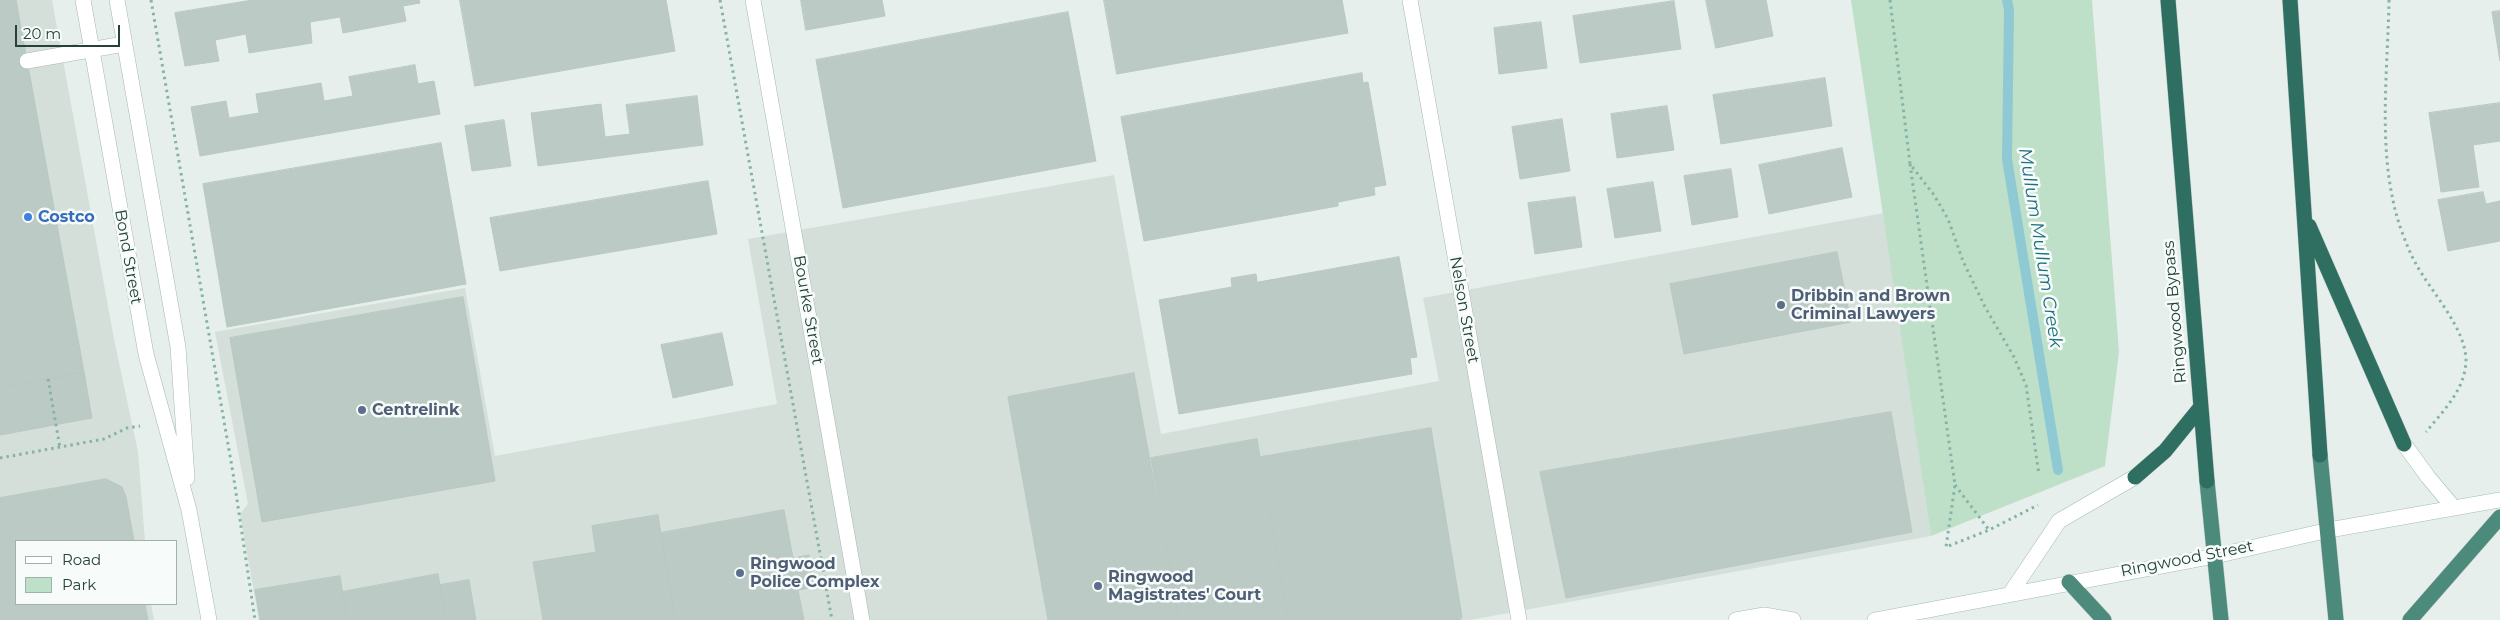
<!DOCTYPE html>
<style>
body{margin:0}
#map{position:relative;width:2500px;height:620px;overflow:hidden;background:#e6efeb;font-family:Montserrat,sans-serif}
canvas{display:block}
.legend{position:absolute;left:15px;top:540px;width:162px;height:65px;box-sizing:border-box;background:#f7fbf9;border:1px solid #a3b1ad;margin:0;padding:6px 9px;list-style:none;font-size:15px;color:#24423a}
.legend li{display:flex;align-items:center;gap:10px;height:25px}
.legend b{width:25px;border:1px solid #a3b1ad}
.scale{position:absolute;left:15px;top:25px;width:105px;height:22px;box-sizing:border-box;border:2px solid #24423a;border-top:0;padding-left:6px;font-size:15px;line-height:18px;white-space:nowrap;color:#24423a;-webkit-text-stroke:4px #f7fbf9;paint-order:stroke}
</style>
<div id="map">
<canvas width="2500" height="620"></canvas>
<ul class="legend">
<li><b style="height:6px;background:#fff"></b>Road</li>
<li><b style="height:14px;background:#bfe0c8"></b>Park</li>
</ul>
<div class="scale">20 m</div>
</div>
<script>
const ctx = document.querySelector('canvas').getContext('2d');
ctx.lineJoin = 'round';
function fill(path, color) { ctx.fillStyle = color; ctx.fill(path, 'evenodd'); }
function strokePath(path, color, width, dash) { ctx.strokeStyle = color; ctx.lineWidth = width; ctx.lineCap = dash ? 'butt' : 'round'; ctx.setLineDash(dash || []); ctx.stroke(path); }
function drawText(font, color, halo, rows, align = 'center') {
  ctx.font = font + ' Montserrat,sans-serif'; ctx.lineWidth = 5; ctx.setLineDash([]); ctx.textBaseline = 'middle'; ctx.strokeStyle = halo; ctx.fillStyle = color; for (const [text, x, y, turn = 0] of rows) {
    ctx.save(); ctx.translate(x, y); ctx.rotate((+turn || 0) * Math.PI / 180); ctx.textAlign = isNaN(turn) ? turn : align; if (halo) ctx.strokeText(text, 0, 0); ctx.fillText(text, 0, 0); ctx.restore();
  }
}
fill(new Path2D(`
 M0,0H52L114,339L138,452L145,541H16V604H151L154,620H0Z
 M1114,175L1161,434L1439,381L1423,298L1884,213L1931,536L1470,620H259L240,514L248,504L215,332L465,288L495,456L777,404L748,239Z`), '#d4dfda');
fill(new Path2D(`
 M1851,0H2092L2119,352L2105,466L1931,536Z`), '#bfe0c8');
strokePath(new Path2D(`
 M2007,0L2009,10L2007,159L2058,470`), '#8ec9d4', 10);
const building = new Path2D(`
 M0,0H16L84,372L0,388Z
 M253,0H419L420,3L403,6L406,21L343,33L340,17L310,22L312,43L249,53L246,34L215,40L219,61L185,66L175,13Z
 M460,0H666L675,51L475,86Z
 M801,0H882L885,16L806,30Z
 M1104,0H1342L1348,33L1117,74Z
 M1706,0H1766L1773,36L1716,48Z
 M1674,1L1681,49L1580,63L1573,16Z
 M2500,11V61L2492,12Z
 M1068,12L1096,161L843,208L816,60Z
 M1541,22L1547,68L1499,74L1494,28Z
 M415,65L418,84L434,81L440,114L200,156L191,107L226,101L229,118L259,113L256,94L321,83L324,101L353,96L349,77Z
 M1362,73L1363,83L1368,82L1386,185L1374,187L1375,195L1338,202V206L1144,241L1121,117Z
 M1825,78L1832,126L1721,144L1713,95Z
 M697,96L703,145L538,166L531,113L601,104L605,137L630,134L626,105Z
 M2500,103V141L2473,145L2479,187L2441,192L2429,113Z
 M1667,106L1674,150L1617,158L1611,114Z
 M1562,119L1570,171L1520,179L1512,127Z
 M504,120L511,166L472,171L465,126Z
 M441,143L466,284L227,327L203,184Z
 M1842,148L1852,197L1769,214L1759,165Z
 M1731,169L1738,217L1692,225L1684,176Z
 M708,181L717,234L500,271L490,218Z
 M1653,182L1661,231L1615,238L1607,189Z
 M2483,192L2486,204L2500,201V241L2448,251L2438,200Z
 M1575,197L1582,247L1535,254L1528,203Z
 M1837,252L1851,322L1684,354L1670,284Z
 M1399,257L1417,357L1410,358L1412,374L1179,414L1159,300L1232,287L1231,278L1256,274L1257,282Z
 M463,297L495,481L262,522L230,338Z
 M722,333L733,385L673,398L661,345Z
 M84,372L92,418L0,435V388Z
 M1134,373L1179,620H1048L1008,397Z
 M1891,412L1912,532L1566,598L1540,472Z
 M1431,428L1462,617L1460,620H1288L1261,457Z
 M1257,439L1288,620H1179L1151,458Z
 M106,479L122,487L126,497L134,541H16V604H145L148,620H0V498Z
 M784,510L793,558L809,555L814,587L798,590L804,620H675L661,533Z
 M658,515L675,620H543L533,562L596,552L592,526Z
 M438,574L446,620H347L342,592Z
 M340,576L347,620H260L255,590Z
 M469,580L476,620H446L440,585Z`);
fill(building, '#bbcac4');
strokePath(building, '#b8c9c2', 1);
const service = new Path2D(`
 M27,61L124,44`);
const minor = new Path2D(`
 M753,0L862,620
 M1410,0L1519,620`);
const tertiary = new Path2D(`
 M83,0L146,354L189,510L209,620
 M117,0L178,347L187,478`);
const secondary = new Path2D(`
 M2404,444L2428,477L2454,508
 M2010,594L2059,521L2135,477
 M1736,620L1764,615L1793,620
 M1875,620L2215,556L2329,530L2500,500`);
const trunk = new Path2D(`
 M2320,455L2336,620
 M2207,481L2221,620
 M2069,582L2104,620
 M2410,620L2500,517`);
const motorway = new Path2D(`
 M2168,0L2207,481
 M2290,0L2320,455
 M2309,226L2404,444
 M2135,477L2165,451L2200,408`);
strokePath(service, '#a8b8b2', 16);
strokePath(minor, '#a8b8b2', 16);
strokePath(tertiary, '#a8b8b2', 16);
strokePath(secondary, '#a4bbb3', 16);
strokePath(trunk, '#c2cac8', 16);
strokePath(motorway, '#c2cac8', 16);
strokePath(new Path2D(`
 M151,0L233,473L255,620
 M720,0L832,620
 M1890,0L1910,164L1934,195L1948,219L1963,261L1985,307L2014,357L2026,385L2039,475
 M2389,0C2388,64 2379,138 2393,200C2396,218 2407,248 2416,264C2431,292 2466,328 2466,361C2465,390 2443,411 2426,432
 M1910,164L1955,485L1946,547L1989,530L2038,505
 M48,379L60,448
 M0,458L104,439L127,428L140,426
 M1955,485L1989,530`), '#86b3a5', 3, [2.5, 4]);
strokePath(service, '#fff', 15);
strokePath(minor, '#fff', 15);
strokePath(tertiary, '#fff', 15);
strokePath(secondary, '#fff', 15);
strokePath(trunk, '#4c8a7c', 15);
strokePath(motorway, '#2f6f62', 15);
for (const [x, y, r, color] of [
 [28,217,5,"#3f7fe0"],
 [1781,305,5,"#5c6f8a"],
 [362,410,5,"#5c6f8a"],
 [740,573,5,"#5c6f8a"],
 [1098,586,5,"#5c6f8a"]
]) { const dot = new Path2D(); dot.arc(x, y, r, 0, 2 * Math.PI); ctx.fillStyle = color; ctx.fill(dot); strokePath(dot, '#f7fbf9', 2); }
drawText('bold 16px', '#366cbe', '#f7fbf9', [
 ["Costco",38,217]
], 'left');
drawText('16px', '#24423a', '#f7fbf9', [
 ["Bond Street",128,257,80],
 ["Bourke Street",808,310,80],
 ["Nelson Street",1464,310,80],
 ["Ringwood Bypass",2175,312,-95],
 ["Ringwood Street",2187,559,-11]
]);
drawText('bold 16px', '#4e5e75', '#f7fbf9', [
 ["Dribbin and Brown",1791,296],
 ["Criminal Lawyers",1791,314],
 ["Centrelink",372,410],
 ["Ringwood",750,564],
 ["Police Complex",750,582],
 ["Ringwood",1108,577],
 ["Magistrates' Court",1108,595]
], 'left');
drawText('italic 18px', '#1c6f80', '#f7fbf9', [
 ["Mullum Mullum Creek",2040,248,81]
]);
</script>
